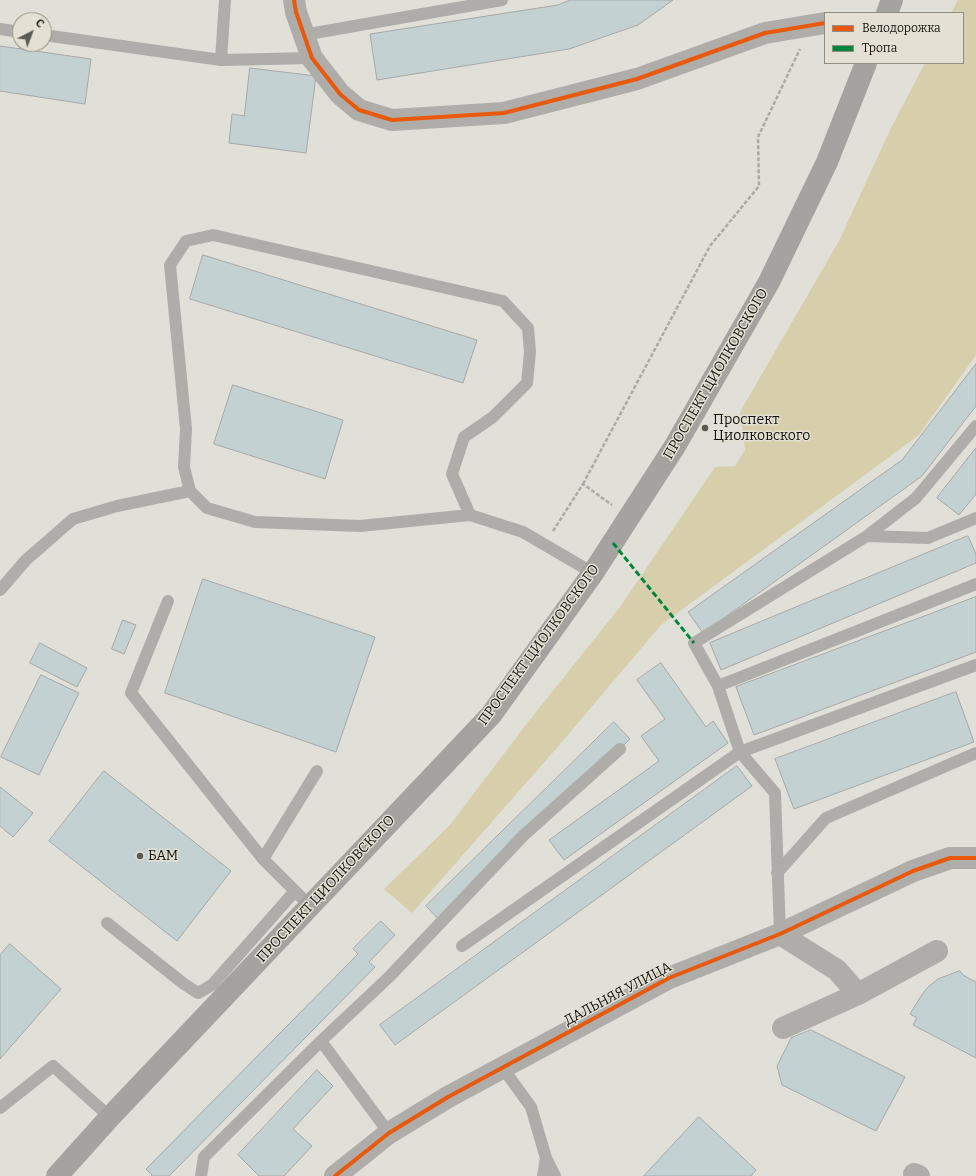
<!DOCTYPE html>
<meta charset="utf-8">
<style>
body{margin:0}
#map{position:relative;width:976px;height:1176px;overflow:hidden;background:#e0dfd8;font-family:Bitter,serif}
canvas{display:block}
.legend{position:absolute;left:824px;top:12px;width:140px;height:52px;box-sizing:border-box;background:#e4e1d4;border:1px solid #908e84;margin:0;padding:5px 7px;list-style:none;font-size:12px;color:#12110d}
.legend li{display:flex;align-items:center;gap:8px;height:20px}
.legend b{width:20px;border:1px solid #908e84}
.north{position:absolute;left:12px;top:12px;width:40px;height:40px;box-sizing:border-box;background:#e4e1d4;border:1px solid #908e84;border-radius:50%;rotate:42deg;font-size:11px;font-weight:700;line-height:16px;text-align:center;color:#12110d}
.north::after{content:'';display:block;margin:auto;width:14px;height:18px;background:#5a5954;clip-path:polygon(50% 0,100% 100%,50% 72%,0 100%)}
</style>
<div id="map">
<canvas width="976" height="1176"></canvas>
<ul class="legend">
<li><b style="height:5px;background:#e8590c"></b>Велодорожка</li>
<li><b style="height:5px;background:#00873e"></b>Тропа</li>
</ul>
<div class="north">С</div>
</div>
<script>
const ctx = document.querySelector('canvas').getContext('2d');
ctx.lineJoin = 'round';
function fill(path, color) { ctx.fillStyle = color; ctx.fill(path, 'evenodd'); }
function strokePath(path, color, width, dash) { ctx.strokeStyle = color; ctx.lineWidth = width; ctx.lineCap = dash ? 'butt' : 'round'; ctx.setLineDash(dash || []); ctx.stroke(path); }
function drawText(font, color, halo, rows, align = 'center') {
  ctx.font = font + ' Bitter,serif'; ctx.lineWidth = 3; ctx.setLineDash([]); ctx.textBaseline = 'middle'; ctx.strokeStyle = halo; ctx.fillStyle = color; for (const [text, x, y, turn = 0] of rows) {
    ctx.save(); ctx.translate(x, y); ctx.rotate((+turn || 0) * Math.PI / 180); ctx.textAlign = isNaN(turn) ? turn : align; if (halo) ctx.strokeText(text, 0, 0); ctx.fillText(text, 0, 0); ctx.restore();
  }
}
fill(new Path2D(`
 M958,0H976V355L919,435L661,625L555,750L412,913L384,889L450,825L528,722L620,607L715,467L735,466L745,450L740,412L839,241L890,130L925,63H963V13H951Z`), '#d7ceab');
const building = new Path2D(`
 M570,0H673L638,25L569,49L377,80L370,34L558,5Z
 M0,46L91,59L85,104L0,91Z
 M250,68L316,76L306,153L229,143L232,114L244,116Z
 M203,255L477,340L463,383L190,299Z
 M976,364V406L922,476L703,633L688,612L902,460Z
 M233,385L343,420L325,479L214,444Z
 M976,448V494L959,515L937,498Z
 M968,536L976,554V563L721,670L710,643Z
 M203,579L375,637L336,752L165,693Z
 M976,597V652L754,735L736,687Z
 M123,620L136,625L124,654L112,649Z
 M40,643L87,668L77,687L30,663Z
 M661,663L706,727L713,721L728,743L564,860L549,840L659,761L641,736L665,719L637,680Z
 M41,675L79,693L39,775L1,757Z
 M956,692L974,742L794,809L775,759Z
 M614,722L630,739L442,923L426,906Z
 M737,766L752,786L395,1045L380,1025Z
 M104,771L231,871L177,941L49,841Z
 M0,787L33,813L13,837L0,826Z
 M381,921L395,935L369,962L375,967L169,1176H151L152,1175L146,1169L358,954L353,949Z
 M10,944L61,989L0,1059V955Z
 M960,971L963,975L976,982V1058L913,1025L917,1018L910,1014L921,996L928,987L938,979L948,975Z
 M811,1030L905,1077L876,1131L782,1085L777,1066L791,1038Z
 M317,1070L333,1086L293,1129L312,1146L284,1176H259L238,1155Z
 M699,1117L756,1170L751,1176H644Z`);
fill(building, '#c4d1d2');
strokePath(building, '#a6a8a6', 1);
strokePath(new Path2D(`
 M583,484L710,246L759,186L758,137L800,49
 M553,531L583,484L612,505`), '#abaaa8', 2.5, [4, 2]);
strokePath(new Path2D(`
 M0,29L20,32
 M44,35L221,60L312,58
 M303,35L502,0
 M221,60L225,0
 M470,515L360,526L255,522L207,508L190,491L184,467L186,429L170,265L186,241L213,235L503,301L528,328L530,352L527,383L493,417L464,437L452,474L470,515L523,532L593,573
 M867,536L928,538L976,518
 M0,590L26,560L73,519L117,506L190,491
 M168,601L131,693L263,859
 M718,686L976,584
 M777,873L826,818L976,753
 M310,906L263,859L317,771
 M107,923L184,984L198,993L212,985L295,891
 M780,934L775,793L740,752L718,686L694,643L867,536L916,498L976,426
 M462,946L740,752L976,665
 M321,1041L389,1133
 M502,1067L531,1107L546,1158L555,1176
 M0,1108L53,1066L110,1117
 M201,1176L204,1157L321,1041L389,977L523,836L620,749
 M543,1176L546,1158`), '#aeadaa', 12);
strokePath(new Path2D(`
 M294,0L296,12L312,58L340,94L359,110L392,120L504,113L637,79L765,33L825,23
 M780,934L837,970L858,994L937,951
 M783,1028L858,994
 M914,1174L919,1176`), '#aeadaa', 22);
strokePath(new Path2D(`
 M335,1176L389,1133L448,1097L669,978L780,934L913,871L950,858H976`), '#aeadaa', 22);
strokePath(new Path2D(`
 M887,13L892,0
 M57,1176L110,1117L491,715L593,573L675,446L769,282L827,162L866,63`), '#a4a3a0', 22);
strokePath(new Path2D(`
 M613,543L694,643`), '#00873e', 3, [6, 3]);
strokePath(new Path2D(`
 M294,0L296,12L312,58L340,94L359,110L392,120L504,113L637,79L765,33L825,23
 M335,1176L389,1133L448,1097L669,978L780,934L913,871L950,858H976`), '#e8590c', 4);
for (const [x, y, r, color] of [
 [705,428,4,"#5a5954"],
 [140,856,4,"#5a5954"]
]) { const dot = new Path2D(); dot.arc(x, y, r, 0, 2 * Math.PI); ctx.fillStyle = color; ctx.fill(dot); strokePath(dot, '#e4e1d4', 1.5); }
drawText('14px', '#12110d', '#e4e1d4', [
 ["ПРОСПЕКТ ЦИОЛКОВСКОГО",716,374,-60],
 ["ПРОСПЕКТ ЦИОЛКОВСКОГО",539,645,-54],
 ["ПРОСПЕКТ ЦИОЛКОВСКОГО",326,889,-47],
 ["ДАЛЬНЯЯ УЛИЦА",618,994,-28]
]);
drawText('14px', '#12110d', '#e4e1d4', [
 ["Проспект",713,420],
 ["Циолковского",713,436],
 ["БАМ",148,856]
], 'left');
</script>
